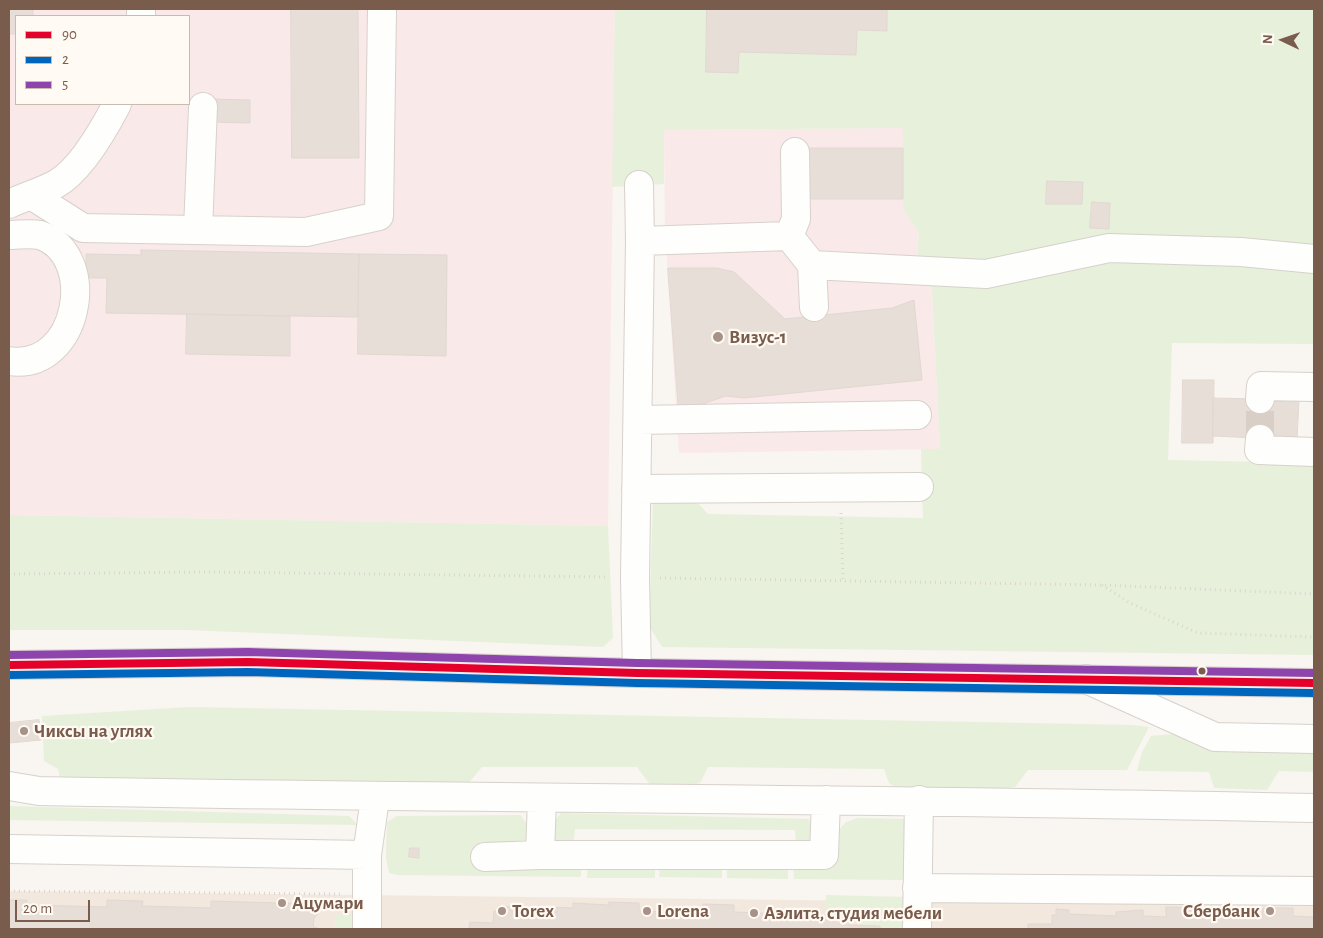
<!DOCTYPE html>
<meta charset="utf-8">
<style>
body{margin:0}
#map{position:relative;width:1323px;height:938px;overflow:hidden;background:#f9f5f0;font-family:"Alegreya Sans",sans-serif}
canvas{display:block}
.frame{position:absolute;inset:0;border:10px solid #7a5c4d;pointer-events:none}
.legend{position:absolute;left:15px;top:15px;width:175px;height:90px;box-sizing:border-box;background:#fffaf3;border:1px solid #cabbb1;margin:0;padding:6px 9px;list-style:none;font-size:15px;color:#7a5c4d}
.legend li{display:flex;align-items:center;gap:10px;height:25px}
.legend b{width:25px;border:1px solid #cabbb1}
.north{position:absolute;left:1258px;top:15px;width:50px;height:50px;-webkit-text-stroke:4px #fffaf3;paint-order:stroke;rotate:273deg;font-size:14px;font-weight:700;line-height:20px;text-align:center;color:#7a5c4d}
.north::after{content:'';display:block;margin:auto;width:18px;height:22px;background:#7a5c4d;clip-path:polygon(50% 0,100% 100%,50% 72%,0 100%)}
.scale{position:absolute;left:15px;top:900px;width:75px;height:22px;box-sizing:border-box;border:2px solid #7a5c4d;border-top:0;padding-left:6px;font-size:15px;line-height:18px;white-space:nowrap;color:#7a5c4d;-webkit-text-stroke:4px #fffaf3;paint-order:stroke}
</style>
<div id="map">
<canvas width="1323" height="938"></canvas>
<div class="frame"></div>
<ul class="legend">
<li><b style="height:6px;background:#e4002b"></b>90</li>
<li><b style="height:6px;background:#0065bd"></b>2</li>
<li><b style="height:6px;background:#8e44ad"></b>5</li>
</ul>
<div class="north">N</div>
<div class="scale">20 m</div>
</div>
<script>
const ctx = document.querySelector('canvas').getContext('2d');
ctx.lineJoin = 'round';
function fill(path, color) { ctx.fillStyle = color; ctx.fill(path, 'evenodd'); }
function strokePath(path, color, width, dash) { ctx.strokeStyle = color; ctx.lineWidth = width; ctx.lineCap = dash ? 'butt' : 'round'; ctx.setLineDash(dash || []); ctx.stroke(path); }
function drawText(font, color, halo, rows, align = 'center') {
  ctx.font = font + ' "Alegreya Sans",sans-serif'; ctx.lineWidth = 4.5; ctx.setLineDash([]); ctx.textBaseline = 'middle'; ctx.strokeStyle = halo; ctx.fillStyle = color; for (const [text, x, y, turn = 0] of rows) {
    ctx.save(); ctx.translate(x, y); ctx.rotate((+turn || 0) * Math.PI / 180); ctx.textAlign = isNaN(turn) ? turn : align; if (halo) ctx.strokeText(text, 0, 0); ctx.fillText(text, 0, 0); ctx.restore();
  }
}
fill(new Path2D(`
 M9,891L1314,906V929H9Z`), '#f2e8de');
fill(new Path2D(`
 M33,9H615L608,526L9,515V34H16V104H189V16H33Z
 M903,128V209L919,233L917,258L932,290L940,449L679,453L665,229L664,130Z`), '#fae9e9');
fill(new Path2D(`
 M615,9H1314V344L1172,343L1168,460L1314,463V655L662,647L649,626L653,499L693,498L708,514L923,518L921,449H940L932,290L917,258L919,233L903,209V128L664,130V184L612,187Z
 M9,515L608,526L613,638L603,647L187,630H9Z
 M189,707L1132,725L1149,727L1127,770H1028L1015,787L995,790L899,789L889,783L884,769L708,767L700,783L689,786H651L637,767H482L467,785L60,779L58,769L44,761L42,716Z
 M1174,734L1211,750L1314,752V772L1279,771L1267,790L1214,788L1209,772L1137,771L1142,752L1151,736Z
 M9,806L349,816L358,825L9,820Z
 M561,813L809,819L815,833L812,843L796,847L795,830L575,829L573,848L561,849C551,833 548,828 561,813Z
 M520,815L530,827L529,839L512,849L581,864V877L398,875L389,873L386,858L387,822L397,816Z
 M858,818L905,819V880L794,879L793,866H835V834L846,822Z
 M655,863V878H587L588,864Z
 M660,863L722,864V878L659,877Z
 M727,864L788,866V879L727,878Z
 M826,895L905,897V929L860,927L856,914L826,911Z
 M353,914V929H335V915Z`), '#e7f0db');
const building = new Path2D(`
 M9,9H33V16H16V34H9Z
 M291,9H358L359,158H292Z
 M707,9H887V31L857,30L856,55L739,52L738,73L706,72Z
 M209,99L250,100V123L208,122Z
 M805,148H903V199H804Z
 M1047,181L1083,182L1082,204H1046Z
 M1092,202L1110,203L1109,229L1090,228Z
 M141,250L359,254L358,317L106,313L107,278H86V254L141,255Z
 M359,254L447,255L446,356L358,354Z
 M668,268H717L734,272L785,319L892,308L914,300L922,380L744,398L726,396L679,412Z
 M187,314L290,316V356L186,354Z
 M1183,380H1214L1213,443H1182Z
 M1213,398L1299,400L1297,440L1213,436Z
 M39,720L41,740L9,743V723Z
 M410,848H419V858L409,857Z
 M9,900H27V905L107,907V900L143,901L142,906L211,908V901L313,904L318,908V914L314,918L313,927L320,929H9Z
 M609,902L639,903V911L703,913V904L734,905V912L832,916L833,909L846,910V916H849V925L880,926V929H469L470,922L493,923L494,911H497L498,906L511,907V911L548,913L549,907L573,908V903L609,905Z
 M1166,907L1196,908V916L1262,918L1263,908H1293V916L1314,917V929H1028V924H1052V915H1056V909L1069,910V914L1116,916V912L1143,910V916L1166,917Z`);
fill(building, '#e6ded7');
strokePath(building, '#e2d8d2', 1);
strokePath(new Path2D(`
 M1260,439V399`), '#d9cfc7', 28, [28, 14]);
const minor = new Path2D(`
 M141,16V9
 M639,185L640,241
 M31,195L83,228L306,232L379,216L382,9
 M9,204C24,197 41,192 56,184C81,170 104,129 117,104
 M198,230L203,107
 M9,235C18,235 31,233 40,235C100,255 79,372 9,361
 M789,236L796,219L795,152
 M812,265L986,274L1109,248L1241,252L1314,259
 M1260,399L1261,386L1314,387
 M638,420L917,415
 M1260,439L1259,450L1314,452
 M636,489L919,487
 M637,673L635,578L640,241L789,236L812,265L814,307
 M1086,679L1215,737L1314,739
 M9,786L39,791C464,799 889,798 1314,808
 M9,849L367,855
 M540,855L542,798
 M485,857L540,855H824L826,800
 M917,888L1314,891
 M367,929V855L375,798
 M917,929L919,800`);
const major = new Path2D(`
 M9,665L248,662L637,673L1314,683`);
strokePath(minor, '#d7d1cb', 30);
strokePath(major, '#dad1cc', 30);
strokePath(new Path2D(`
 M841,513L843,580
 M9,574L211,572L609,577
 M660,578L1102,585L1314,594
 M1102,585L1130,603L1198,633L1314,637
 M9,891L341,894`), '#dcd5d0', 3, [1, 4]);
strokePath(minor, '#fefefd', 28);
strokePath(major, '#f3eee8', 28);
strokePath(new Path2D(`
 M9,665L248,662L637,673L1314,683`), '#e4002b', 8);
strokePath(new Path2D(`
 M9,675L248,672L637,683L1314,693`), '#0065bd', 8);
strokePath(new Path2D(`
 M9,655L248,652L637,663L1314,673`), '#8e44ad', 8);
for (const [x, y, r, color] of [
 [718,337,6,"#a69286"],
 [1202,671,4.5,"#7a5c4d"],
 [24,731,5,"#a69286"],
 [282,903,5,"#a69286"],
 [502,911,5,"#a69286"],
 [647,911,5,"#a69286"],
 [1270,911,5,"#a69286"],
 [754,913,5,"#a69286"]
]) { const dot = new Path2D(); dot.arc(x, y, r, 0, 2 * Math.PI); ctx.fillStyle = color; ctx.fill(dot); strokePath(dot, '#fffaf3', 2); }
drawText('bold 19px', '#7a5c4d', '#fffaf3', [
 ["Визус-1",729,337],
 ["Чиксы на углях",34,731],
 ["Ацумари",292,903],
 ["Torex",512,911],
 ["Lorena",657,911],
 ["Сбербанк",1260,911,"right"],
 ["Аэлита, студия мебели",764,913]
], 'left');
</script>
